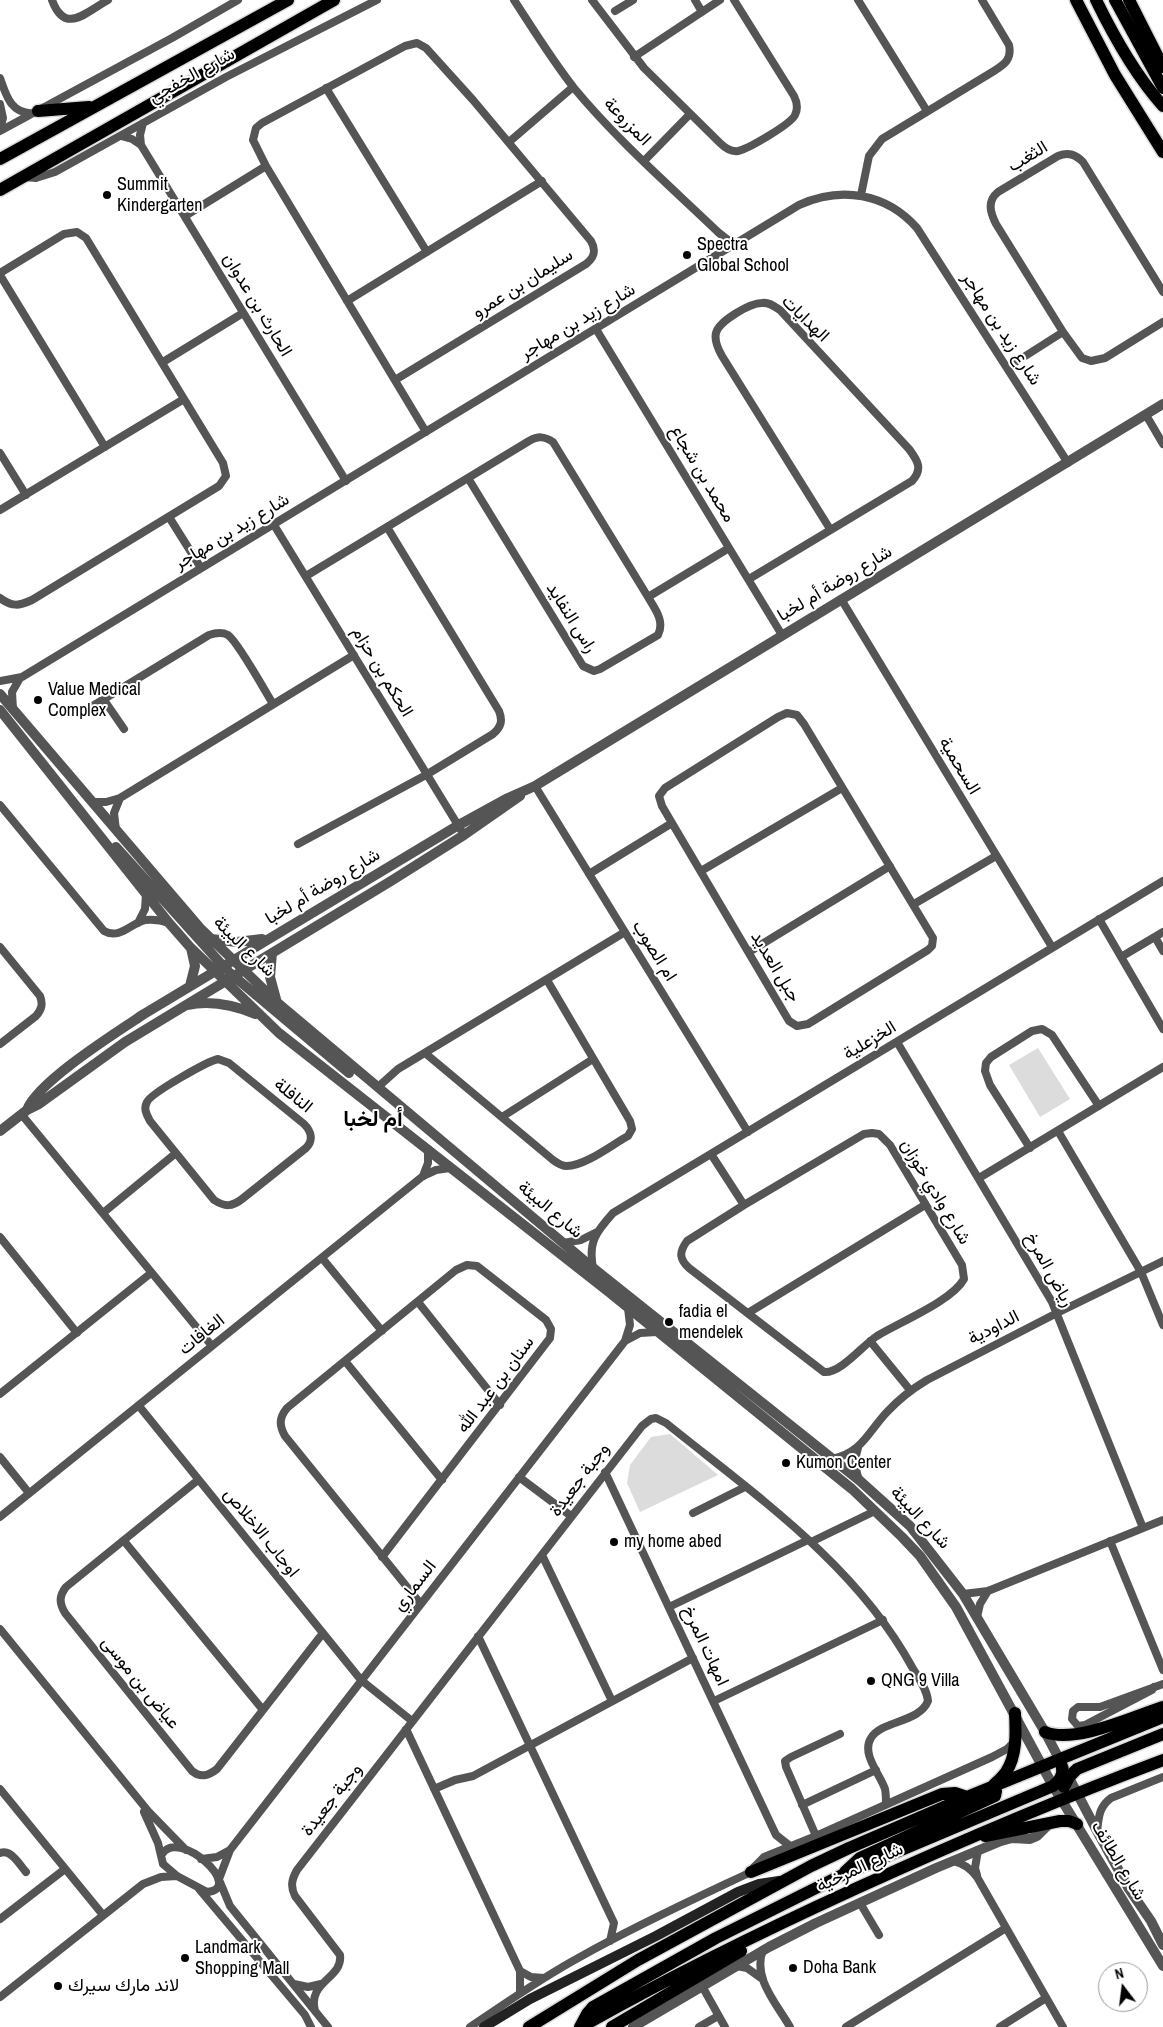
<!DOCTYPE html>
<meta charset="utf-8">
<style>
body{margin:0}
#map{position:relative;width:1163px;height:2027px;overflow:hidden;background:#fff;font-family:"Archivo Narrow",sans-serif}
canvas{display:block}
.north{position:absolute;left:1098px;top:1962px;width:50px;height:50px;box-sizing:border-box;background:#fff;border:1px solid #999;border-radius:50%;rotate:345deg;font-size:14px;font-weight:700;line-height:20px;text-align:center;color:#000}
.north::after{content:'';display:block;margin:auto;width:18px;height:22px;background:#000;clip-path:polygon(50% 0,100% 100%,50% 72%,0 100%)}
</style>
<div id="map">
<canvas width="1163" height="2027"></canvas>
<div class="north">N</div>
</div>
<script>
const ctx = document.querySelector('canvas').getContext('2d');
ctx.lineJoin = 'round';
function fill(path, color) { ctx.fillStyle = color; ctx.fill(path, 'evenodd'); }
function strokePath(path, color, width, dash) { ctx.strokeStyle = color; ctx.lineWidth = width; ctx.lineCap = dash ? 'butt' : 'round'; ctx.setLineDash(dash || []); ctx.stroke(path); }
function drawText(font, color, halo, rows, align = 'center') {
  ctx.font = font + ' "Archivo Narrow",Vazirmatn,sans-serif'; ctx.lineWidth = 4; ctx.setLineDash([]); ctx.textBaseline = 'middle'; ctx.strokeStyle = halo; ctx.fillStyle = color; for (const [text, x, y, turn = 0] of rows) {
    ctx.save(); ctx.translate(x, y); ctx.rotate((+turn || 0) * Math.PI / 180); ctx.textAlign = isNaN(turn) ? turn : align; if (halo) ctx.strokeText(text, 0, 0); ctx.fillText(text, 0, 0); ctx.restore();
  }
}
fill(new Path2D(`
 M1038,1048L1070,1099L1040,1117L1009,1065Z
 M670,1434L718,1475L640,1512L627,1483L630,1465L651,1437Z`), '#dcdcdc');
const primary = new Path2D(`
 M1076,0L1115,75L1163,152
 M1115,0L1163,88`);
const trunk = new Path2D(`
 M1096,0C1114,37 1135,75 1163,106
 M1129,0L1163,67
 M38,111L89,107
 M0,159L288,0
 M0,190L334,0
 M1045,1732C1075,1744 1132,1717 1163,1707
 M1064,1787L1069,1777L1077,1769L1163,1734
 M985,1836L1060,1821H1069L1077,1824
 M751,1872L942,1794L955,1793L967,1797
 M845,1872L860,1858L995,1796L996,1791L990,1789C995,1783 1002,1778 1006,1772C1017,1756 1016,1732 1015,1713
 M529,2027L638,1960L811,1866L849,1848L967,1797L1163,1717
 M580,2027L587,2014L593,2007L716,1938L842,1875L1053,1786C1063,1778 1064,1771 1060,1760
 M581,2027C671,1976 763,1931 857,1888C958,1842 1059,1799 1163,1760
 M612,2027L741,1951`);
strokePath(primary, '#dbdbdb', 15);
strokePath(trunk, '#dbdbdb', 15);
strokePath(new Path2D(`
 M52,0C65,35 85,13 108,0
 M514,0C533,29 552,60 574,88C617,140 670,186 719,233L728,240L740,243
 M592,0L644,68L720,143C725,148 731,152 738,151C748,149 791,124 795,115C798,109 797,102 794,96L734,0
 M695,0L702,12
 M858,0L927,111
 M615,11L633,0
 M634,57L720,0
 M0,78C6,95 11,115 34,113
 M326,88L427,252
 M0,104L3,118L0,129
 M0,131L172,38L238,0
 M121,136L132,139L141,145L346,481
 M509,142L573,87
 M141,145L140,135L143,123
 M644,161L690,114
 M25,177L36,178L55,172L226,77L377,0
 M861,195L869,156L882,139L994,71C1005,64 1012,59 1009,45L982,0
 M185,216L266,166
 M0,273L64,234L77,232L86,238L223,463L226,476L219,486L32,600C19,606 12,607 0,598
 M0,275L105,447
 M1163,292L1083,162C1075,154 1068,152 1058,156L998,192C987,201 990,212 996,224L1063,332L1082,358L1091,361L1105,358L1163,322
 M347,301L542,181
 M596,329L782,635
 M163,362L243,313
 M1008,367L1063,332
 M395,380L586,264C595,257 596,250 591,241L473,100L426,48L417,43L405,46L262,123L256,128L253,140L266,166L426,432
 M1146,415L1163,444
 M0,453L26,495
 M0,510L184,399
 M169,517L201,568
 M274,525L464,835
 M306,576L529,441C538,436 544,436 553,442L648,597C655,609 665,621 658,635L600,669L594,671L583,666L468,478
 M749,579L912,481C923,469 918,461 909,449L780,310C774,306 769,302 762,303C750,303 719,321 716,333C714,341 718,349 722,356L830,529
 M648,597L729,548
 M841,599L1052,947
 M0,681L22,677L799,205C841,186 886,193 917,228L1068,463
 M104,700L124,729
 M91,707L209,635C215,633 222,632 228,635C238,642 265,691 273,704
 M13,709L12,692L20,678
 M787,713L797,715L804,724L933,938L932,946L928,950L808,1024L797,1026L789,1021L672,823L662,806L659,796L665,788L778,717Z
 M535,786L748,1132
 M93,802H106L120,798L354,655
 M0,805L104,931C120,940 131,923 145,920C154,919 161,920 169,923
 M116,830L114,813L120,798
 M298,844L426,775L493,734C501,727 503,721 499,711L387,527
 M701,871L842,788
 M589,874L672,823
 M914,904L996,856
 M1099,919L1163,1029
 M138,923L145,909L146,894
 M1155,937L1163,951
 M0,947L40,996C43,1004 42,1009 36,1016L0,1044
 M749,952L890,866
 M1121,957L1163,932
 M897,1042L1052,1302L1143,1528
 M425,1053L553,1160C557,1163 562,1166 567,1166C585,1166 613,1144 628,1136L632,1129L630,1121L547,980
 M218,1059L229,1063L304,1124C311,1131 314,1140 306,1148L242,1199C232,1207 225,1207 214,1200L150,1121C147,1115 143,1109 147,1102C151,1093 208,1061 218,1059Z
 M378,1087L398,1069L625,932
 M22,1115L212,1346
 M502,1117L593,1059
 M1058,1131L1141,1272L1163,1325
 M872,1133L879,1134L890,1145L962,1265L964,1279C952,1301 900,1322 877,1336C863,1345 840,1374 824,1372L689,1268C679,1259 679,1252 687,1241L744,1205L864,1134Z
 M1030,1148L990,1085L985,1071L986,1063L991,1057L1032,1031L1042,1029L1052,1035L1099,1106
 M711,1154L744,1205
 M423,1176L428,1163V1149
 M979,1178L1163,1067
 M103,1213L176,1153
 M0,1237L77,1333
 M563,1243L581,1240L597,1232
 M322,1258L382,1331
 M593,1268C588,1242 596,1232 613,1213L1163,881
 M418,1302L500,1405
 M748,1313L925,1205
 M625,1341L640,1333L657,1332
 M870,1341L910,1390
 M345,1361L442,1480
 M0,1394L151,1273
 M139,1406L361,1680L412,1721
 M858,1448C854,1460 855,1468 859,1480
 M0,1457L29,1493
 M832,1459C862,1453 868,1432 887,1412C899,1399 912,1389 927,1380L1057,1313L1163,1261
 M605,1472L776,1835L790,1846
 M519,1477L571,1516
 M198,1480L66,1587C59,1596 59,1603 65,1613L192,1771C201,1778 208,1776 217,1769L323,1633
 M693,1513L745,1487
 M0,1517L423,1176L436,1170L450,1168
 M124,1541L263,1710
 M1110,1541L1163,1670
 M811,1542L875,1511
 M542,1555L612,1701
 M382,1557L550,1338L551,1329L546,1320L477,1266L467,1265L456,1270L287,1408C279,1418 279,1425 285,1436L420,1603
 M963,1594L988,1591L1163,1520
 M669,1607L808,1540
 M977,1617L980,1604L988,1591
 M0,1629L148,1811L186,1850
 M478,1636L614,1923L610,1941
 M1154,1687L1152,1690L1085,1725L1078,1726L1072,1719L1073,1711L1078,1707H1100L1163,1684
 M714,1701L883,1620
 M406,1729L520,1971V1992
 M0,1789L103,1915
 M434,1789L455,1780L473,1776L693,1658
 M802,1805L876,1770
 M144,1812L158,1843L163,1864L177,1876L207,1892C246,1889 179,1827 162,1854
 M1097,1831C1099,1816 1099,1807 1111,1798L1163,1777
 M816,1836L786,1767L785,1761L791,1757L840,1734
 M0,1853C11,1849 19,1864 26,1872
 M201,1859L217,1857L230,1850
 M953,1861C964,1864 970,1868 977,1877L1063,2027
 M977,1875L975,1868L978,1850
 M219,1879L230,1850L625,1341L630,1325L628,1308
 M220,1882L230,1906L328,2027
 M199,1889L305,2015L311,2027
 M860,1903L879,1935
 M0,1919L65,1869
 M763,1950C752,1978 777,2004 790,2027
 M737,1966L747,1968L761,1978
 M520,1971L531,1977L544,1978
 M294,1984L308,1987L321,1984
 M702,1986L725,2027
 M0,1997L143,1884L161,1877L177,1876
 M315,2011C307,1981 343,1979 340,1955L295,1896C290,1886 292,1879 297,1870L642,1426L651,1419L656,1418L666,1423C755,1495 856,1564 912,1667C918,1677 927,1689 928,1701C919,1723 882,1720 871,1738C861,1754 880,1774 885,1789C886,1794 886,1799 886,1804
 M470,2027C506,2003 541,1978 580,1957C635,1926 694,1899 751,1872L754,1867L764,1857L816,1836L992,1757L1007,1749L1015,1741
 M699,2027L718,2016
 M846,2027L1006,1928
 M1000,2027L1046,1998`), '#555', 8);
strokePath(new Path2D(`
 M0,694L200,928L279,1004L593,1268L859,1480L910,1526L963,1594L1045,1732L1097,1831L1129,1889L1151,1921L1163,1945
 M0,710L169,923L190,947L279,1033L609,1292L821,1464L852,1489L902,1537L920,1556L956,1607L1053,1786L1163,1966
 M116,847L223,966L227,969
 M211,939L237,942L262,939
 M272,953L270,977L276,999
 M230,973L349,1073
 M190,986L195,966L191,948
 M187,1005C211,1000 234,1005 255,1014
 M27,1110C37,1082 117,1032 144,1014L457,826L508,798L535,786L1163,404
 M0,1131L27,1110L39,1104L125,1042L391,881L464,835L520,796
 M633,2027L769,1947L816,1923L936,1868L1001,1841L1012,1838L1030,1839L1037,1836L1050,1823`), '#555', 10);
strokePath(new Path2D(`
 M484,2027L530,1999L656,1936L738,1892L759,1884L779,1881`), '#222', 10);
strokePath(primary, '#000', 12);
strokePath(trunk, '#000', 12);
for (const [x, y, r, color] of [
 [107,195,5,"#000"],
 [687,255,5,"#000"],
 [38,700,5,"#000"],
 [669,1322,5,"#000"],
 [786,1463,5,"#000"],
 [614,1542,5,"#000"],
 [871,1681,5,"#000"],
 [185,1958,5,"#000"],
 [793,1968,5,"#000"],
 [58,1986,5,"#000"]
]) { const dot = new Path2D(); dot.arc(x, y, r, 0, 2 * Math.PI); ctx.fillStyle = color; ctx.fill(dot); strokePath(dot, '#fff', 2); }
drawText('18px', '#000', '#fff', [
 ["شارع الخفجي",192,76,-29],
 ["المزروعة",627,122,46],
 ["الثغب",1028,157,-31],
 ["سليمان بن عمرو",523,284,-32],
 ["الحارث بن عدوان",257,305,59],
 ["الهدايات",805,319,44],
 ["شارع زيد بن مهاجر",578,322,-31],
 ["شارع زيد بن مهاجر",1001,329,57],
 ["محمد بن شجاع",702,474,59],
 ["شارع زيد بن مهاجر",232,532,-31],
 ["شارع روضة أم لخبا",835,584,-31],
 ["راس النفايد",571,618,58],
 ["الحكم بن حزام",382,672,59],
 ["السحمية",959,766,59],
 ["شارع روضة أم لخبا",323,887,-31],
 ["شارع البيئة",244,947,44],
 ["ام الصوب",654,951,58],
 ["جبل العديد",775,967,59],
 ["الخزعلية",870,1041,-31],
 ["النافلة",293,1096,39],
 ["شارع وادي خوزان",935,1192,59],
 ["شارع البيئة",550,1210,40],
 ["رياض المرخ",1049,1270,61],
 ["الداودية",994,1328,-27],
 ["الغافات",202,1335,-39],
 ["سنان بن عبد الله",496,1385,-53],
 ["وجبة جعيدة",580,1480,-53],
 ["شارع البيئة",920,1518,47],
 ["اوجاب الاخلاص",261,1533,51],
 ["السماري",415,1586,-52],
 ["امهات المرخ",705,1646,65],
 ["عياض بن موسى",140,1683,51],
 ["وجبة جعيدة",332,1800,-52],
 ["شارع الطائف",1118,1861,59],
 ["شارع المرخية",860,1868,-25]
]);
drawText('18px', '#000', '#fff', [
 ["Summit",117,185],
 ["Kindergarten",117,206],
 ["Spectra",697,245],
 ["Global School",697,266],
 ["Value Medical",48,690],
 ["Complex",48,711],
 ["fadia el",679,1312],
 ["mendelek",679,1333],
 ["Kumon Center",796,1463],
 ["my home abed",624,1542],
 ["QNG 9 Villa",881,1681],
 ["Landmark",195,1948],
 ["Shopping Mall",195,1969],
 ["Doha Bank",803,1968],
 ["لاند مارك سيرك",68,1986]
], 'left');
drawText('bold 22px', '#000', '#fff', [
 ["أم لخبا",373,1120]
]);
</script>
